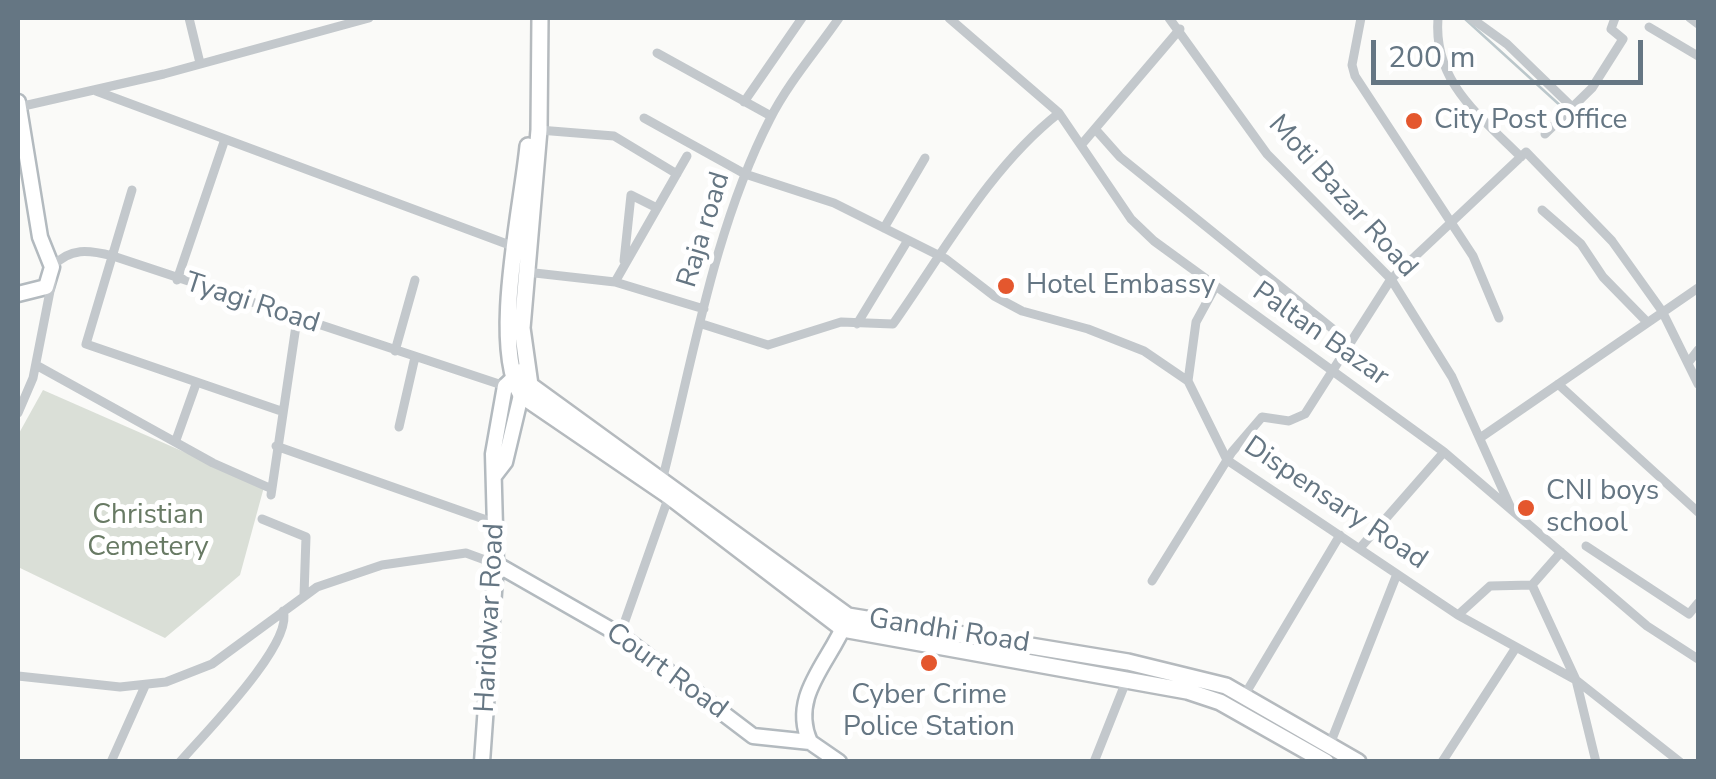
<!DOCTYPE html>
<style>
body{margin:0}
#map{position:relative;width:1716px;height:779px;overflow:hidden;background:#fafaf8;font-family:"Nunito Sans",sans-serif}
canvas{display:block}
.frame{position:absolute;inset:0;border:20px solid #657683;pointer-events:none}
.scale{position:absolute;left:1371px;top:40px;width:272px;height:45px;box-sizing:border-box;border:5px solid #657683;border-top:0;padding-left:12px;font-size:30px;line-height:35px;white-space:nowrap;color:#657683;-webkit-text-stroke:8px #fff;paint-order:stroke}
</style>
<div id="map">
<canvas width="1716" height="779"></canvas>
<div class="frame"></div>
<div class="scale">200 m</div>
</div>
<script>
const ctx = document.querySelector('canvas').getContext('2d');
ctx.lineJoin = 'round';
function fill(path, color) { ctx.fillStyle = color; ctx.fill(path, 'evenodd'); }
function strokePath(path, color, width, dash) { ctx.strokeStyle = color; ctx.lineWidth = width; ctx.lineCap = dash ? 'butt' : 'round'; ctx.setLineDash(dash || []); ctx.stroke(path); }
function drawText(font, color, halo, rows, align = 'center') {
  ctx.font = font + ' "Nunito Sans",sans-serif'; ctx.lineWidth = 10; ctx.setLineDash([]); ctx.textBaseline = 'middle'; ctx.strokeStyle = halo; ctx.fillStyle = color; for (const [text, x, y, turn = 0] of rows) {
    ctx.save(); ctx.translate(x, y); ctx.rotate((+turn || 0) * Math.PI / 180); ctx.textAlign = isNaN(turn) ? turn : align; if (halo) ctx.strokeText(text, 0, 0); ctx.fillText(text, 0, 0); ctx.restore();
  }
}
fill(new Path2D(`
 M43,390L264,487L240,575L165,638L18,567V435Z`), '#dadfd7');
strokePath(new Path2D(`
 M1464,18L1563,108`), '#bbc7cb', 2.5);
const secondary = new Path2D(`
 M18,102L40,237L52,267L46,287L18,294
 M495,475L505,462L521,395L527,388
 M496,564L620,635L753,736L810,742L839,762
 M810,742C789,696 830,662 846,621
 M482,762L496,564L493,454L505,386L521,371`);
const primary = new Path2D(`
 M540,18L539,130L522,328L530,385L848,616L1128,662L1226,686L1358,762
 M528,146C522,208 491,344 521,395L669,496L843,629L1187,691L1220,702L1326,762`);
strokePath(secondary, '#b3babf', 19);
strokePath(primary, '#b5babe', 20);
strokePath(new Path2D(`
 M189,18L200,63
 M949,18L1059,113L1131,219L1154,241L1444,452L1647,626L1698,659
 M1169,18L1267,154L1391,279L1452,377L1510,506
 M1361,18L1352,65L1355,76L1473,256L1499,318
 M1438,18C1433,82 1479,115 1521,157
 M1471,18L1507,44L1573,108
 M1690,18L1698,24
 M1649,27L1698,56
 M657,53L771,116
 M96,91L515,247
 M744,102L802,18
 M19,107L164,74L369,18
 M644,118L745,174L834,203L946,259L994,296L1022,311L1088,329L1144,351L1188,381
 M539,130L614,136L677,174
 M1096,130L1120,157L1349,342
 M1545,134L1592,88L1623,39L1611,29L1615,18
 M1082,144L1180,29
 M132,190L86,344L281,411
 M1542,210L1581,244L1603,277L1647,322
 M884,228L925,158
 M624,261L631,195L657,208
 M52,267C70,247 89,250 113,256L505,386
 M526,272L615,282L704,309
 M177,280L225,139
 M615,282L687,156
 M1214,289L1196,322L1188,381L1227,460L1458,615L1576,680L1680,762
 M702,324L768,345L841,322L893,324C944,252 989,168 1059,113
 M857,324L908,240
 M395,351L415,280
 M1688,363L1698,350
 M36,365L213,463L272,489
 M1558,384L1698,512
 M18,413L33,378L52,281
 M399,427L415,357
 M1480,438L1698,288
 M176,440L196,384
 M276,446L495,523
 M663,477C693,359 714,228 770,119C788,83 817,50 839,18
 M271,495L297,319
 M262,519L306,537L304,595
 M1586,546L1689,614L1698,603
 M1360,548L1444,452
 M1561,552L1532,585L1576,680L1596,762
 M1152,581L1232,452L1262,417L1289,421L1305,414L1391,279L1526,152L1612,241L1662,311L1698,384
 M1458,615L1490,586L1532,585
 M620,635L669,496
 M18,676L120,687L166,682L212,664L317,587L382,565L466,553L496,564
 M1244,696L1340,535
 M1330,744L1397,574
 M111,762L145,686
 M180,762C202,736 295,643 283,611
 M1094,762L1127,679
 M1442,762L1515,649`), '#c3c8cc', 9);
strokePath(secondary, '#fff', 14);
strokePath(primary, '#fff', 15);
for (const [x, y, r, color] of [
 [1414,121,10,"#e4572e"],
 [1006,286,10,"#e4572e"],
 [1526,508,10,"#e4572e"],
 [929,663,10,"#e4572e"]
]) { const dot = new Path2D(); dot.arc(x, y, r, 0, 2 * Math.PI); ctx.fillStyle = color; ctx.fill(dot); strokePath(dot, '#fff', 4); }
drawText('28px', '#657683', '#fff', [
 ["City Post Office",1434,121],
 ["Hotel Embassy",1026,286],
 ["CNI boys",1546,492],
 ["school",1546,524],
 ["Cyber Crime",929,696,"center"],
 ["Police Station",929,728,"center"]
], 'left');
drawText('28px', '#657683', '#fff', [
 ["Moti Bazar Road",1342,197,48],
 ["Raja road",705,230,-73],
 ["Tyagi Road",252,304,18],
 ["Paltan Bazar",1320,335,35],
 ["Dispensary Road",1335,504,34],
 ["Haridwar Road",491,618,-87],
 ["Gandhi Road",949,632,9],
 ["Court Road",666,672,36]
]);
drawText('28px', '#687a64', '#fff', [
 ["Christian",148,516],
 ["Cemetery",148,548]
]);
</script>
